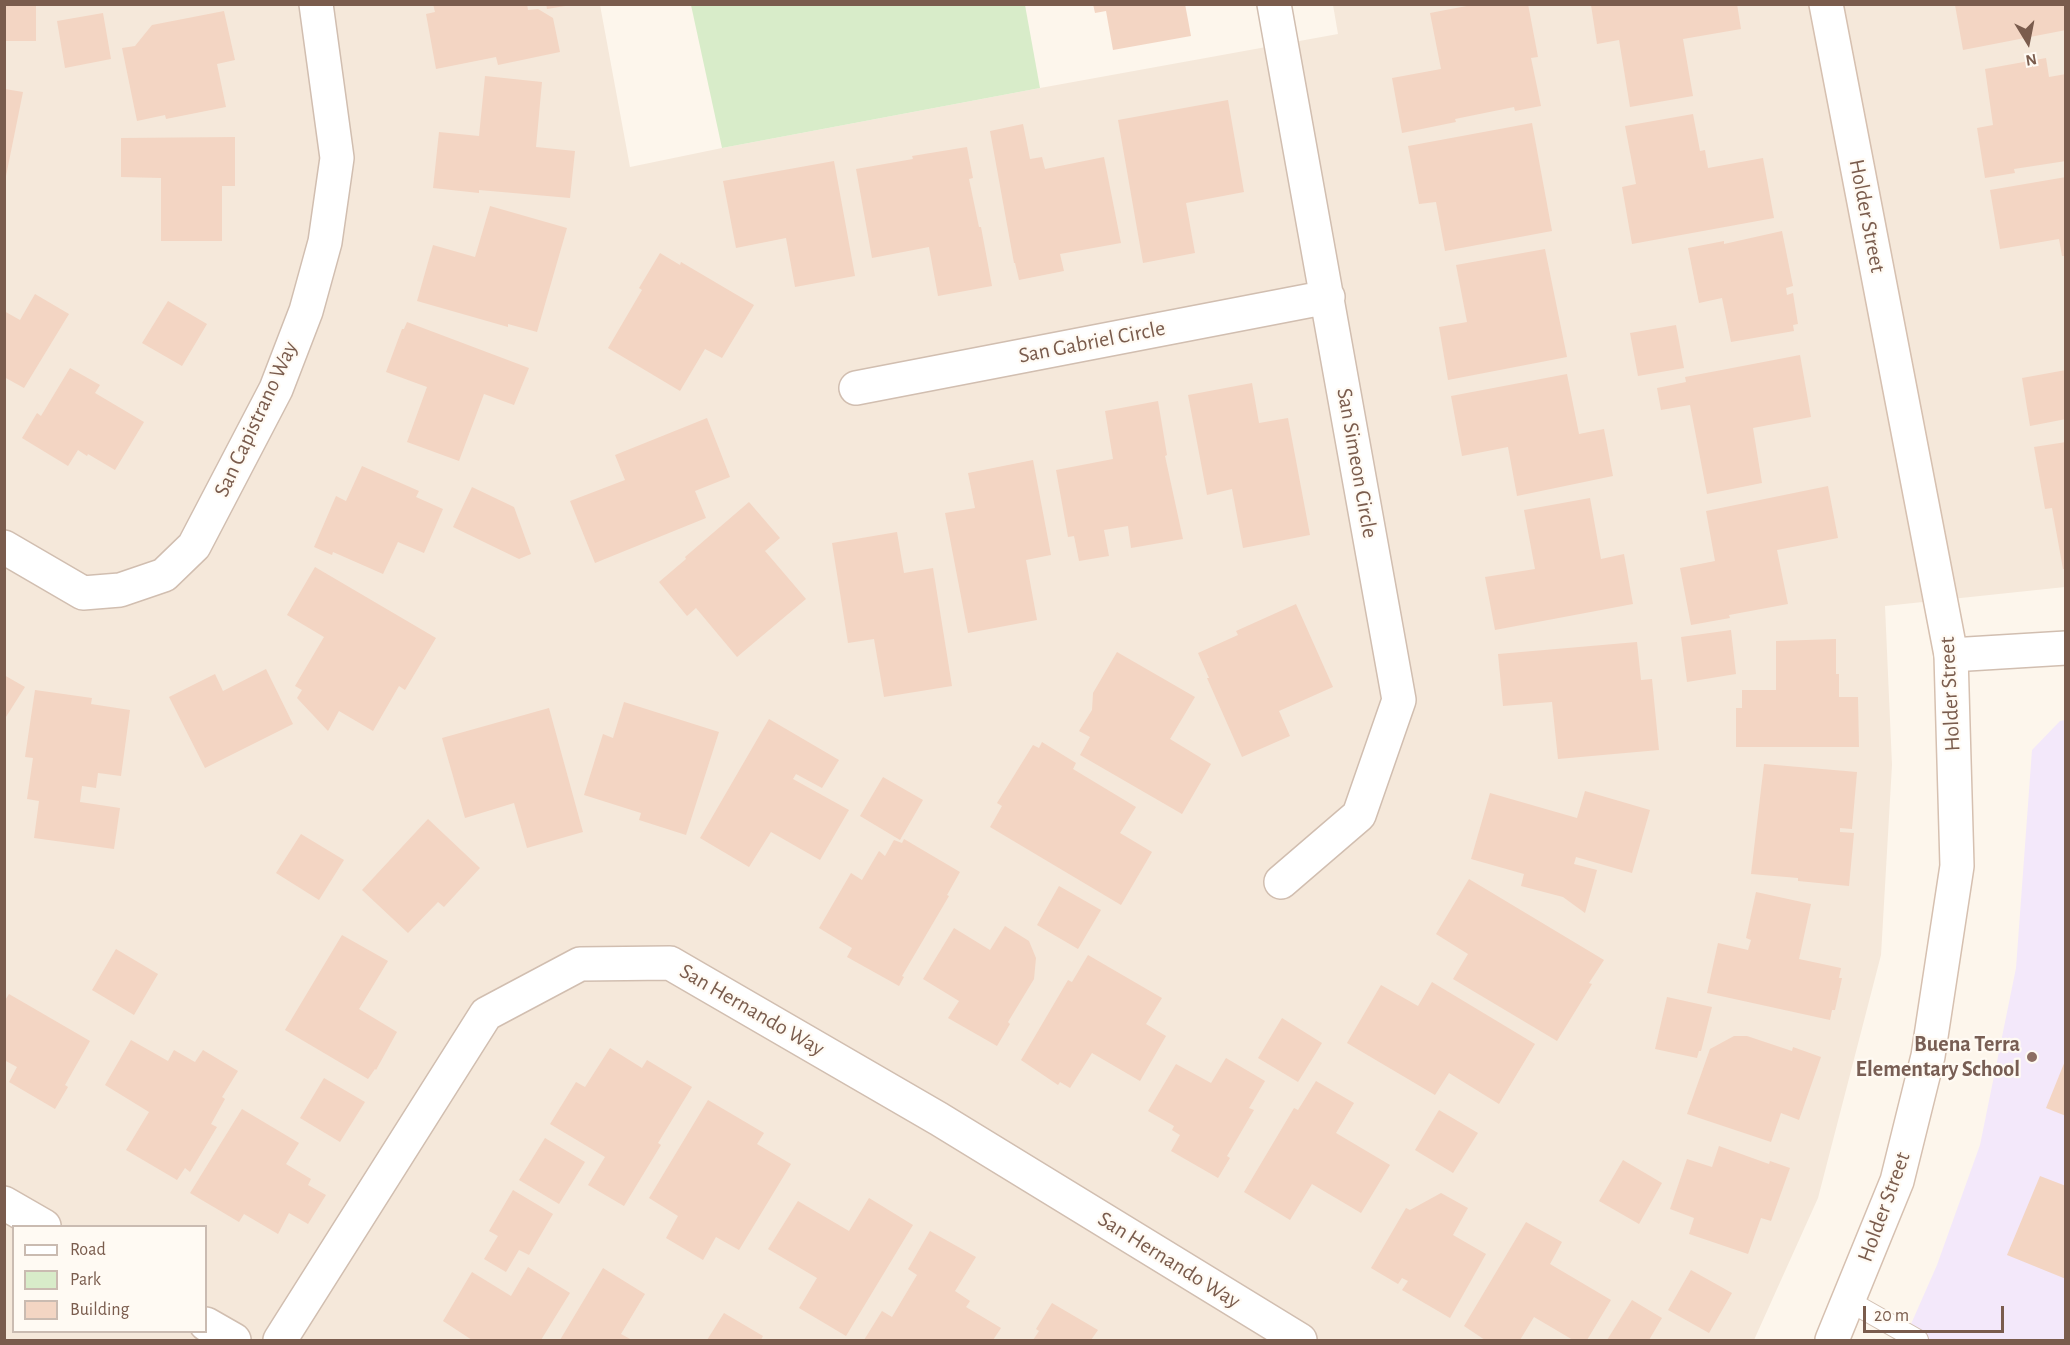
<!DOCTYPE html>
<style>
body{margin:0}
#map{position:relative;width:2070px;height:1345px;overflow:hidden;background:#fdf6ec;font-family:"Alegreya Sans",sans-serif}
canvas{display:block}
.frame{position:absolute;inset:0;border:6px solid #7a5c4d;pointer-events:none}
.legend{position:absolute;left:12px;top:1225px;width:195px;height:108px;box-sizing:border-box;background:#fffaf3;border:2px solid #cabbb1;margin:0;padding:8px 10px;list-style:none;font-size:18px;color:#7a5c4d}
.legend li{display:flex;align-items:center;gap:12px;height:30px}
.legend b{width:30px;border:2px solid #cabbb1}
.north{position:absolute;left:1998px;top:12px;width:60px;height:60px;-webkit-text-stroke:4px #fffaf3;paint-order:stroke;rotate:170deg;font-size:16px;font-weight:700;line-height:24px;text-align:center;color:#7a5c4d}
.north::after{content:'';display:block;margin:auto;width:21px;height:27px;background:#7a5c4d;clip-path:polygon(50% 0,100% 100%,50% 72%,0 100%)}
.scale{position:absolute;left:1863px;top:1306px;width:141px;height:27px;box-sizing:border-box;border:3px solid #7a5c4d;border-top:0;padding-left:8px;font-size:18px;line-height:21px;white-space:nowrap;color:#7a5c4d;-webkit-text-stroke:4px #fffaf3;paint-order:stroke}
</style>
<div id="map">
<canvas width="2070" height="1345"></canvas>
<div class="frame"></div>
<ul class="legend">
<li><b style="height:8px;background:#fff"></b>Road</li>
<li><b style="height:16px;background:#d8ecc9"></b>Park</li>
<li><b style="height:16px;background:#f3d5c3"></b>Building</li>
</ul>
<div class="north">N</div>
<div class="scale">20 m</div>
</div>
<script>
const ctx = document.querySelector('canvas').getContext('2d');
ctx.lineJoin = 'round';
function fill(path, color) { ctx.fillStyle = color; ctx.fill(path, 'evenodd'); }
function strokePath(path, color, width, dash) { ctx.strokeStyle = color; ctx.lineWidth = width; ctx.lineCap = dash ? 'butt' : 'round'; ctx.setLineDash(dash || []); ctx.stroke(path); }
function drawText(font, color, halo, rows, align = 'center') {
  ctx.font = font + ' "Alegreya Sans",sans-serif'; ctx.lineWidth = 4.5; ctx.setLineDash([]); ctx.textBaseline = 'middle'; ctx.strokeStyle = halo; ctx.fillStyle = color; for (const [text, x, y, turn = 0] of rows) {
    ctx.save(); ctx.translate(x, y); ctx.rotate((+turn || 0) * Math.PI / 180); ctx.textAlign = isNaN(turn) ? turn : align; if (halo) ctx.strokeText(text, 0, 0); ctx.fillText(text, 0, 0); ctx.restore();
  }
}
fill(new Path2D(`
 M5,5H600L630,167L722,148L1040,88L1338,34L1333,5H2065V587L1885,606L1892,765L1881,955L1818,1198L1754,1340H5ZM14,1226H206V1332H14Z`), '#f5e8da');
fill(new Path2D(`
 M2065,720V1340H1904L1937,1265L1980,1145L2016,968L2032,750L2060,721Z`), '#f3e8fa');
fill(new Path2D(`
 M691,5H1025L1040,88L722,148Z`), '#d8ecc9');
fill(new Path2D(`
 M4,4H36V41H4Z
 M433,4H527L528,10L538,9L553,18L560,52L498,65L496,57L436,69L426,14L435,12Z
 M546,4H565V6L547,9Z
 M1093,4H1185L1191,36L1113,50L1106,11L1095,13Z
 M1477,4H1528L1538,57L1531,58L1541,106L1515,111L1514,107L1455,119L1456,122L1402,133L1392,78L1441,69L1430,13Z
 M1737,4L1741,29L1683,39L1693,96L1630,107L1619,40L1597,44L1591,5Z
 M2066,4V30L1963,50L1955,5Z
 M224,11L235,60L217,64L226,107L166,119L165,115L137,121L122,48L135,46L152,25Z
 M103,13L111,59L65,68L57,21Z
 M2046,58L2049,77L2066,74V161L2014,169L2015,173L1985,178L1977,128L1993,125L1985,69Z
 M485,76L542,82L536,147L575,151L570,198L479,190V193L433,188L439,132L479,136Z
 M5,89L23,92L6,176H5Z
 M1228,100L1244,192L1186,203L1195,253L1143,263L1118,120Z
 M1693,114L1700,151L1705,150L1708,168L1763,158L1774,218L1632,244L1622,187L1636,184L1625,126Z
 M1532,123L1552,231L1445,251L1436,202L1419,204L1408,146Z
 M1023,124L1030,159L1042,157L1045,169L1104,157L1121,243L1060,254L1064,271L1019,280L1015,263H1014L990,131Z
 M235,137V186H222V241H161V178L121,177V138Z
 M967,147L973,178L969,179L979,227H981L992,286L938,296L929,247L872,258L856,169L913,159L912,156Z
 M834,161L855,276L795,287L786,238L736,248L723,181Z
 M2066,177V256H2062L2059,239L2000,249L1990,190Z
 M490,206L567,228L537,332L508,324V327L417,301L433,245L475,257Z
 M1782,231L1793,286L1786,288L1787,295L1793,293L1798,324L1793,325L1794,331L1731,342L1722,298L1699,303L1688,248L1724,241V244Z
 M1545,249L1567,357L1448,380L1439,327L1467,322L1456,265Z
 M660,253L680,265L681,262L754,305L722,358L705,349L680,391L608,348L642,290L639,288Z
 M35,294L69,314L24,388L4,377V311L20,320Z
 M168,301L207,324L182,366L142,343Z
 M407,322L529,368L514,405L484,394L459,461L407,442L427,387L386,372L402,329H404Z
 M1676,325L1684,368L1638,376L1630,333Z
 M1800,355L1811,417L1753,428L1762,483L1707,494L1690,405L1661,410L1657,388L1686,382L1685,377Z
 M70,368L100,385L95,393L144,422L115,470L88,454L87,456L78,450L68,466L22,438L37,413L41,416Z
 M2066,370V419L2030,426L2022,378Z
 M1567,374L1579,434L1604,429L1613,476L1517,496L1508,447L1462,456L1451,396Z
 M1252,383L1259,423L1288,418L1310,535L1243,548L1232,489L1207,495L1188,395Z
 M1158,401L1167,455L1165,456L1183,539L1131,548L1128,526L1104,530L1109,556L1079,561L1074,536L1068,537L1056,470L1113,459L1105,411Z
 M707,418L730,477L695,491L706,518L595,563L570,501L625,480L615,455Z
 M2066,442V569H2063L2052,508L2045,509L2034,447Z
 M1033,460L1051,555L1026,560L1037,620L968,633L945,513L975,508L968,473Z
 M362,466L419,491L416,497L443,509L424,553L398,542L383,574L333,552L332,555L314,547L336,496L346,501Z
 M1828,486L1838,538L1777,550L1788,604L1729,615L1730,618L1691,625L1680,568L1715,561L1706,511Z
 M472,487L514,507L531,554L519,559L453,527Z
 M1590,498L1601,559L1624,554L1633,604L1495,630L1485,577L1535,569L1524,510Z
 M749,502L780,538L765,551L806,599L737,657L696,608L687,616L659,582L686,559L685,557Z
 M897,532L904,573L933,568L952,686L884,697L874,639L848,643L832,543Z
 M315,567L436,638L405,690L399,686L373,731L339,711L328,731L297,698L302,690L295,686L324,637L287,615Z
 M1296,604L1333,687L1279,711L1290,736L1242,757L1207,678H1209L1198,653L1238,635L1236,631Z
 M1731,630L1736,674L1687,682L1681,637Z
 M1836,639V674H1839V697H1858L1859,747H1736V708H1742V690H1776V641Z
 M1637,642L1641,680L1652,679L1659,750L1558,759L1552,702L1503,706L1498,654Z
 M1117,652L1195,697L1170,739L1211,764L1182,814L1080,755L1090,737L1079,731L1092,710L1093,693Z
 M266,669L293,724L205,768L169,697L215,674L223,691Z
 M4,675L25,687L4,720Z
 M35,690L92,698L91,704L130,710L121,776L98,773L96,788L82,786L80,802L120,808L114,849L34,838L39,801L27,799L33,758L25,757Z
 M624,702L719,732L686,835L639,820L641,813L584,795L603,734L613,738Z
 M549,708L583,832L527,848L514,803L465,818L442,738Z
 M769,719L839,760L822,788L796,774L793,779L849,810L820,860L771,832L749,867L700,838Z
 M1042,742L1076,763L1073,769L1136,807L1120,833L1152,852L1121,905L990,827L1002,806L997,803L1033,745L1039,748Z
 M1764,764L1857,772L1852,829L1840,828V832L1854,833L1849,886L1798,881V878L1751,874Z
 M883,777L923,800L900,840L860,816Z
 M1585,791L1650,810L1632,873L1576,857L1574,864L1597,870L1585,913L1563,897L1521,886L1524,874L1471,859L1490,793L1577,818Z
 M428,819L480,868L444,907L438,902L408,933L362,890Z
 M301,834L344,860L319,900L276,873Z
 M904,839L960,872L947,895L949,896L902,976L904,977L899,986L847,957L852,948L819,928L851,873L862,880L879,851L885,856L894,840L902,843Z
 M1469,879L1604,960L1589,983L1592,984L1557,1041L1453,979L1468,954L1436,934Z
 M1059,886L1101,910L1078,949L1037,925Z
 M1756,892L1811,904L1799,959L1841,968L1839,978H1842L1835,1010H1832L1830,1020L1707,993L1718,943L1748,950L1751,940L1746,938Z
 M1005,926L1029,941L1036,958L1034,979L1008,1022L1010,1024L997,1046L948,1018L959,1001L923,979L954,928L990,950Z
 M342,935L388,961L359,1009L397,1032L376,1070L375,1069L368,1079L285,1030Z
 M116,949L158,974L134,1015L92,990Z
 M1088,955L1162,998L1146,1024L1166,1036L1140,1081L1092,1053L1070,1088L1060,1082L1058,1085L1021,1060L1068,980L1072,982Z
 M1432,982L1535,1044L1499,1104L1449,1073L1435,1095L1347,1043L1381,985L1418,1006Z
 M9,994L90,1041L65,1085L68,1087L55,1109L9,1082L17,1067L4,1060V1002Z
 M1667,997L1712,1007L1701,1051H1699L1697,1058L1655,1049Z
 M1282,1018L1322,1043L1298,1082L1258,1058Z
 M1734,1036H1747L1792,1051L1793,1047L1821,1057L1799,1120L1781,1113L1771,1142L1687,1114L1710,1049Z
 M131,1040L168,1061L174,1050L195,1062L203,1050L238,1071L222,1097L225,1099L211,1124L217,1127L190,1172L185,1168L177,1180L126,1150L149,1112L105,1085Z
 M610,1048L642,1068L647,1060L692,1087L658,1143L661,1145L624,1206L588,1185L605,1157L550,1124L576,1082L585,1087Z
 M1226,1058L1265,1081L1249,1108L1254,1110L1227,1156L1230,1158L1218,1178L1171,1151L1180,1135L1172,1130L1174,1126L1148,1111L1176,1064L1211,1083Z
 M2065,1061H2066V1116L2046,1108Z
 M324,1078L365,1102L340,1142L300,1118Z
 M1316,1081L1354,1103L1336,1133L1390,1165L1361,1213L1312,1184L1290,1220L1244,1192L1294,1108L1298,1110Z
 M708,1100L764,1133L757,1144L791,1164L739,1250L716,1237L703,1260L666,1238L678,1216L649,1198Z
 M242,1109L299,1143L286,1164L311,1179L308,1185L326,1195L308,1224L289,1213L278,1234L244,1214L239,1222L190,1193Z
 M1439,1110L1478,1133L1453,1173L1415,1150Z
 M545,1138L585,1162L559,1204L519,1180Z
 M1719,1146L1769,1164L1770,1161L1790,1168L1771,1221L1761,1218L1748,1254L1689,1234L1694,1218L1670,1209L1687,1159L1712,1167Z
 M1623,1160L1662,1183L1639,1224L1599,1201Z
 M2040,1176L2066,1186V1279L2007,1255Z
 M513,1190L553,1214L529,1255L519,1250L506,1272L484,1259L498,1236L489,1231Z
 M1441,1193L1468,1208L1453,1235L1486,1254L1450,1318L1402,1290L1408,1281L1402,1278L1398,1284L1371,1268L1406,1208L1410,1210Z
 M869,1198L913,1225L846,1336L799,1308L817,1278L768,1249L798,1201L849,1231Z
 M1526,1222L1562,1242L1550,1264L1611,1300L1587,1340H1573L1534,1317L1520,1340H1485L1464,1326Z
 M930,1231L976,1257L955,1291L970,1301L966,1307L1001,1328L993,1340H864L882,1311L892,1317L917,1275L908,1269Z
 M528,1267L570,1293L541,1340H472L443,1321L472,1272L511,1296Z
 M603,1268L645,1294L621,1334L632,1340H560Z
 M1691,1270L1732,1293L1709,1333L1668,1310Z
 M1632,1300L1662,1318L1649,1340H1607Z
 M1052,1303L1098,1330L1091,1340H1033L1039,1331L1036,1329Z
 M724,1313L763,1336L761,1340H707Z`), '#f3d5c3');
const lane = new Path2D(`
 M1849,1301L1918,1340`);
const street = new Path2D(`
 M1274,4L1399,700L1359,815L1281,882
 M856,388L1328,297
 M4,547L83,593L120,590L164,575L194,546L276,389L306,311L325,242L337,158L316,4
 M1951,655L2066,648
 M4,1203L44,1226
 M206,1324L234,1340
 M280,1340L486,1014L580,964L670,963L939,1119L1300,1340`);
const secondary = new Path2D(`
 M1826,4L1951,655L1957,866L1928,1056L1897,1181L1832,1340`);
strokePath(lane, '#d1beb0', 22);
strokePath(street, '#d1beb0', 36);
strokePath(secondary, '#d6c0b0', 36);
strokePath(lane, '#fff', 20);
strokePath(street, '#fff', 33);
strokePath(secondary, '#fff', 33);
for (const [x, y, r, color] of [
 [2032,1057,6,"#8d6e63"]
]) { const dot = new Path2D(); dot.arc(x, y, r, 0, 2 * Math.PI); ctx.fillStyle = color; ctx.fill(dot); strokePath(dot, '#fffaf3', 2); }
drawText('22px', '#7a5c4d', '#fffaf3', [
 ["Holder Street",1867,216,79],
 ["San Gabriel Circle",1092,342,-11],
 ["San Capistrano Way",256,419,-65],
 ["San Simeon Circle",1357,463,80],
 ["Holder Street",1950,694,-93],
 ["San Hernando Way",752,1010,30],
 ["Holder Street",1884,1207,-70],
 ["San Hernando Way",1169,1260,32]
]);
drawText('bold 22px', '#785e54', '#fffaf3', [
 ["Buena Terra",2020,1044],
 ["Elementary School",2020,1069]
], 'right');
</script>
